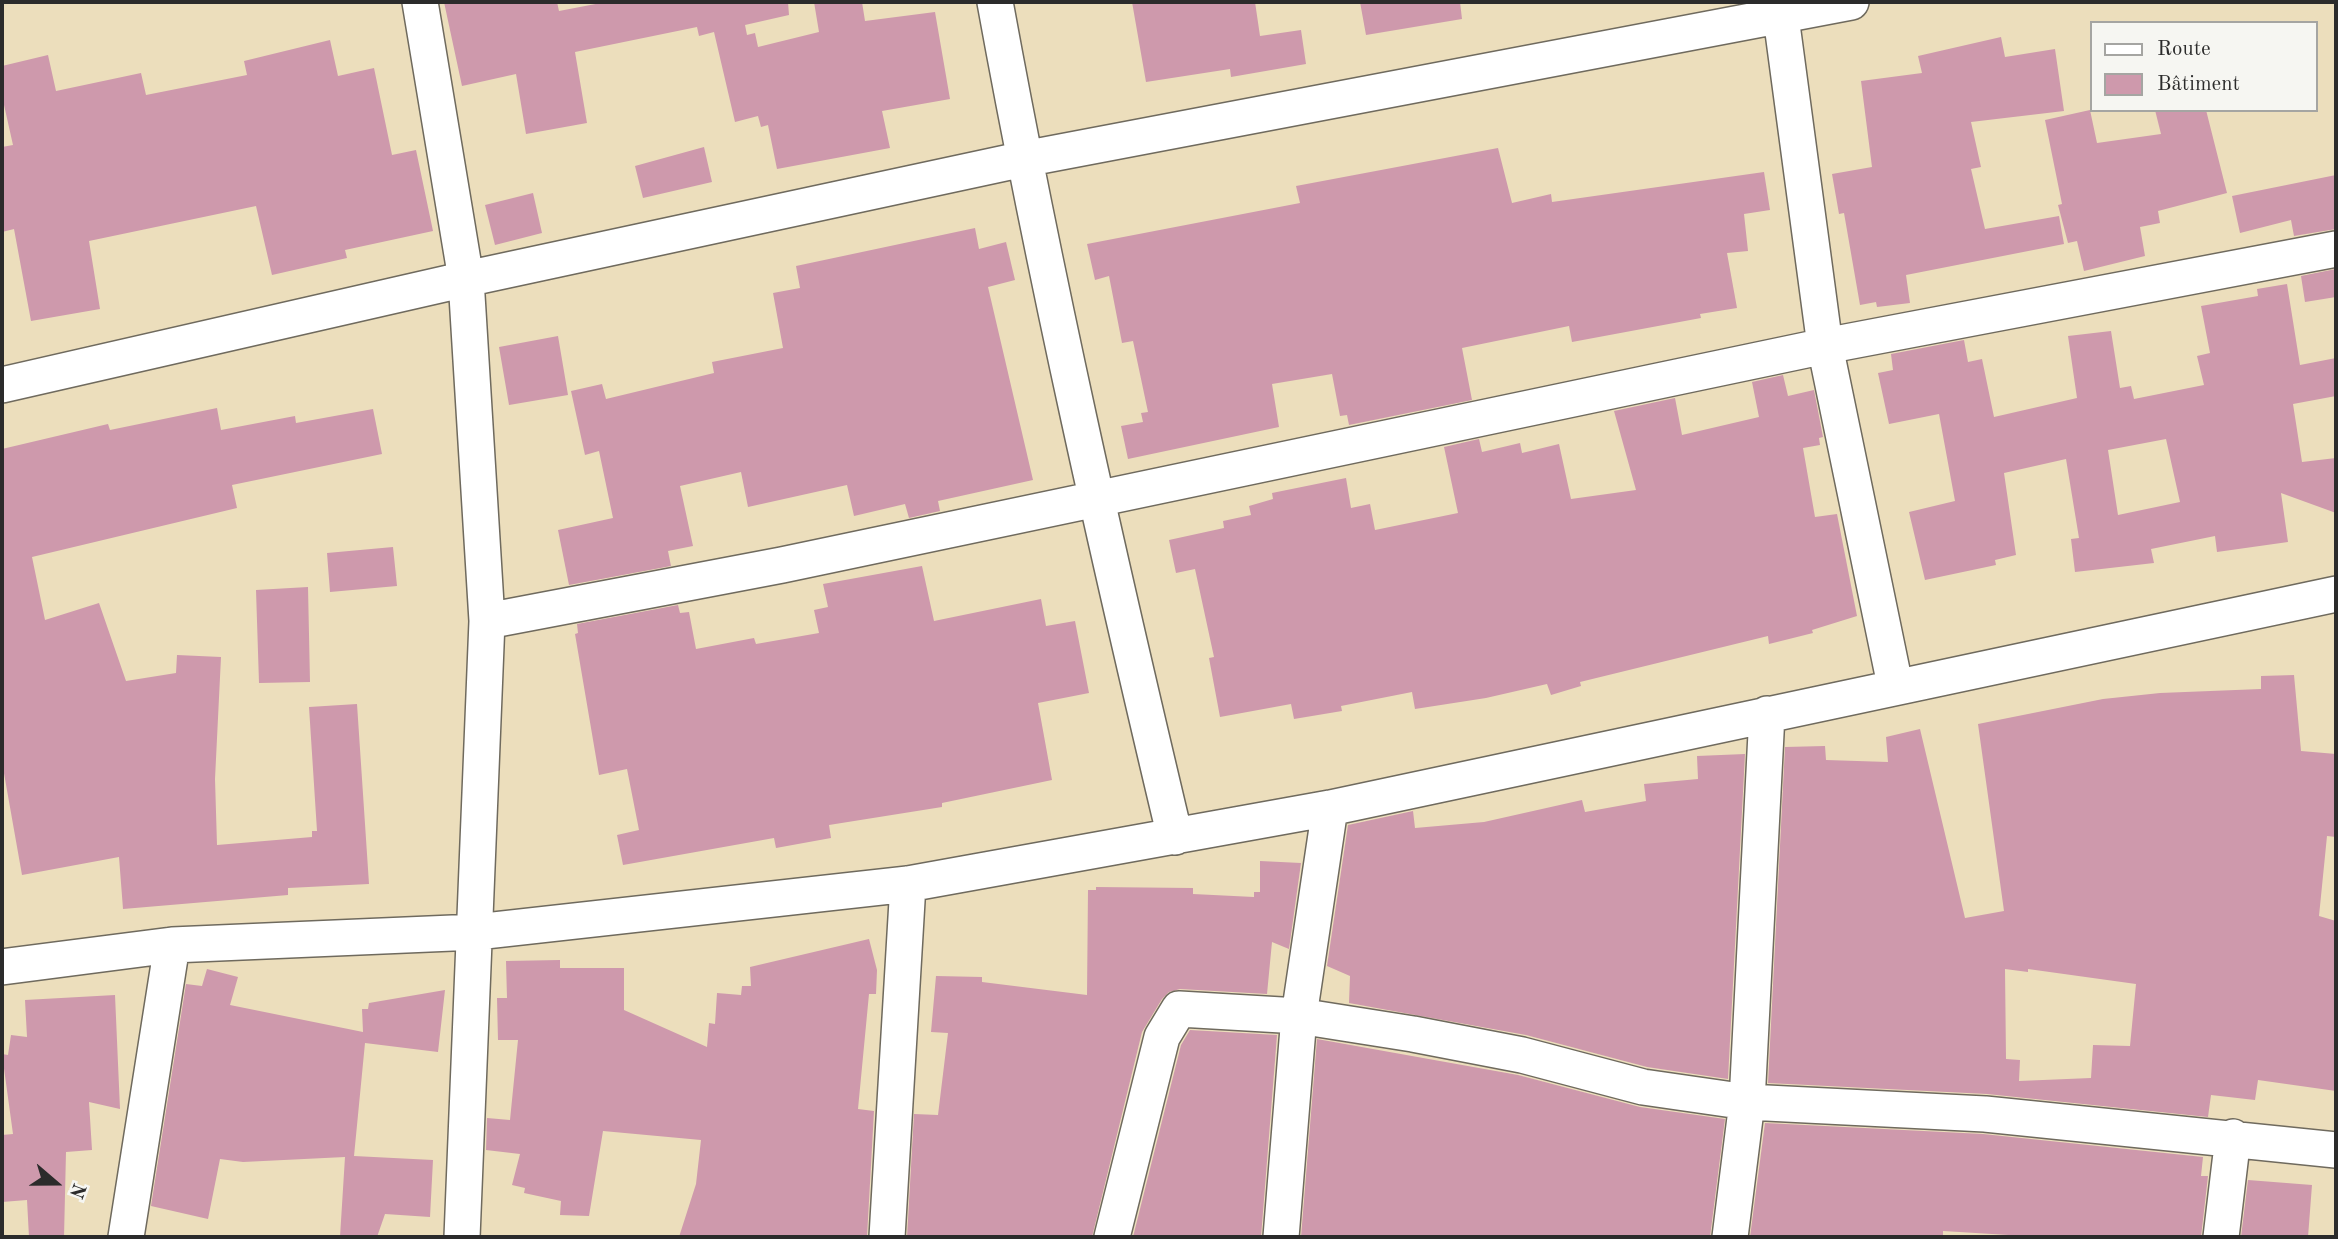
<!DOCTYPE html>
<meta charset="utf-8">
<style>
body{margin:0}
#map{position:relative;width:2338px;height:1239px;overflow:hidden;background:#ecdebc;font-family:"Old Standard TT",serif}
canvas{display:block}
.frame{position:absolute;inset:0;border:4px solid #2b2b2b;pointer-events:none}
.legend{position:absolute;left:2090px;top:21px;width:228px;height:91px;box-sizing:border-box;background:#f6f6f2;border:2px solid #a5a5a2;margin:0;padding:9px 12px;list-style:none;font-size:21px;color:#2b2b2b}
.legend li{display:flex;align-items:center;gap:14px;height:35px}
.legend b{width:35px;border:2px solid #a5a5a2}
.north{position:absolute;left:21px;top:1148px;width:70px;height:70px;-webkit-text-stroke:5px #f6f6f2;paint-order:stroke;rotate:110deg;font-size:19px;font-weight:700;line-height:28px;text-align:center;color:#2b2b2b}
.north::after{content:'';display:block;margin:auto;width:24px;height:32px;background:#2b2b2b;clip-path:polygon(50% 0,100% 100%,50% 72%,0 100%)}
</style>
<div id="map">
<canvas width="2338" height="1239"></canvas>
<div class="frame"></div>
<ul class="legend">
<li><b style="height:9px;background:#fff"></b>Route</li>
<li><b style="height:19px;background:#ce99ac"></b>Bâtiment</li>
</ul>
<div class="north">N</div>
</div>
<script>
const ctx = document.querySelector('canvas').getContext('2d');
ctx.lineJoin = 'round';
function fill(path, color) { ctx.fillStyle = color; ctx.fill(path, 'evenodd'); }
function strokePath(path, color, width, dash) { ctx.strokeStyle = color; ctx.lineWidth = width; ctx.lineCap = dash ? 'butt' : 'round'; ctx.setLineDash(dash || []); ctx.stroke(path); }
fill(new Path2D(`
 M444,2H557L559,11L606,2H788L789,15L745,25L747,35L755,33L758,47L819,32L814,2H862L865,21L935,12L950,99L882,111L890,148L777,169L768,125L761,127L758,116L735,122L714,32L699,36L697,27L575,52L587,123L526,134L516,74L462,86Z
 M1132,2H1255L1260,36L1301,30L1306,64L1231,77L1230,69L1146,82Z
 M1360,2H1460L1462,19L1366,35Z
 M2001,37L2005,57L2055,49L2064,111L1971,122L1981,167L1971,169L1985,229L2059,216L2064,244L1906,275L1910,303L1877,307L1876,302L1860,305L1844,213L1839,214L1832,174L1872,167L1861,81L1922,73L1918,56Z
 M330,40L338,76L374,68L392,155L416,150L433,231L345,250L347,258L272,275L256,206L89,241L100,309L31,321L14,229L2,232V147L13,145L2,96V66L48,55L56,91L141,73L146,95L247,75L244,61Z
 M2090,110L2097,143L2161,134L2155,110H2206L2227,193L2158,211L2160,223L2140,227L2145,256L2084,271L2077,241L2068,243L2058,205L2062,204L2045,120Z
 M704,147L712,182L643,198L635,166Z
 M1498,148L1512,203L1551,194L1552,202L1764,172L1770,210L1744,214L1748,251L1727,253L1737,308L1700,314L1701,318L1572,342L1569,326L1462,348L1472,400L1349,425L1347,415L1340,416L1332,374L1272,384L1279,427L1128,459L1121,426L1143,422L1141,413L1148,412L1133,341L1122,343L1109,276L1095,280L1087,244L1300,203L1296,186Z
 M2336,175V229L2294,236L2291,220L2240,233L2232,196Z
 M533,193L542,233L495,245L485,205Z
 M975,228L979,249L1006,242L1015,280L988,287L1033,480L938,501L940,511L909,518L905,504L854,516L847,485L748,507L741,472L680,486L693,546L668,551L671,566L569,585L558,530L613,518L599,451L585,455L571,391L602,384L606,399L714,373L712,362L783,348L773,293L800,288L796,266Z
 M2336,269V297L2305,302L2301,276Z
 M2287,284L2300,365L2336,358V396L2293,404L2302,462L2336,458V513L2281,493L2288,542L2217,552L2215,536L2151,549L2154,563L2075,572L2071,539L2079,538L2066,459L2004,473L2016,555L1995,560L1996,565L1925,580L1909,512L1955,501L1939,414L1889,424L1878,373L1893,370L1891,354L1964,340L1968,362L1982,359L1994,417L2077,398L2068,336L2111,331L2120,388L2131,386L2134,399L2204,385L2197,356L2210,353L2201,306L2258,296L2257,289ZM2166,439L2180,502L2118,515L2108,450Z
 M558,336L568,395L509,405L499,347Z
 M1783,375L1788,396L1814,390L1823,437L1819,438L1820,445L1803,448L1815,517L1837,514L1857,616L1812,630L1813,633L1769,644L1768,636L1580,682L1581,686L1551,695L1547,684L1486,698L1415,709L1412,692L1341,706L1342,711L1294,719L1291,704L1220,717L1209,658L1214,657L1195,569L1176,573L1169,540L1224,528L1223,521L1251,515L1249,506L1273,499L1272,493L1346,478L1351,508L1370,504L1375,530L1458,513L1444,447L1479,439L1482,452L1520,443L1522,453L1559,444L1571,499L1636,490L1614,411L1675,398L1682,435L1759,417L1752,382Z
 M217,408L221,430L295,416L296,423L373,409L382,454L232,485L237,508L32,557L45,620L99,603L126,681L176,673L177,655L221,657L215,779L217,845L312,837V831H317L309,707L357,704L369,884L288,888V895L123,909L119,857L22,875L2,762V449L108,424L110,430Z
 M393,547L397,586L330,592L327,553Z
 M922,566L934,621L1041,599L1046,626L1075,621L1089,693L1038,703L1052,780L942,803V807L829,825L831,838L776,848L774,838L623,865L617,835L639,830L627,769L599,775L575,634L578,633L577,624L678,605L680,613L689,612L696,649L754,638L756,644L819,633L814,610L828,607L823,584Z
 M308,587L310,682L259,683L256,590Z
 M2294,675L2301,751L2336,754V837L2327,836L2319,916L2336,921V1091L2258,1080L2255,1100L2211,1095L2208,1117L1987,1094L1768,1083L1785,747L1825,746L1826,760L1888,762L1886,737L1920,729L1965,918L2004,911L1978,724L2103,699L2160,693L2261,689V676ZM2005,969L2028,972V969L2136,984L2130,1046L2093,1045L2091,1078L2019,1081L2020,1060L2006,1059Z
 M1745,754L1728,1079L1647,1067L1526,1035L1349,1003L1350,976L1327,966L1348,825L1413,811L1415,828L1484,822L1582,800L1585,812L1646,801L1644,784L1698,779L1697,756Z
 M1260,861L1301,863L1289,949L1272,942L1267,994L1180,989L1169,992L1162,999L1142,1032L1092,1237H907L914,1114L938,1115L948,1033L931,1032L936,976L982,977V982L1087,995L1088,890H1096V887L1193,888V894L1254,897V892H1260Z
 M869,939L877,970L876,994H869L858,1109L874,1111L867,1237H679L696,1184L701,1140L603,1131L589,1216L560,1215L561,1201L524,1193L525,1188L512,1185L520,1154L486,1150L487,1118L510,1120L518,1040H498L497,998H507L506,961L560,960V968H624V1010L707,1047L709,1023L715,1024L717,993L741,995L742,986H751L750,967Z
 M207,969L238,977L230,1005L363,1032L362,1009H368L369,1003L445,990L438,1052L365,1043L354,1156L433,1160L430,1217L385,1214L377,1237H340L345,1157L243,1162L220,1159L208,1219L151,1206L186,984L202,986Z
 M115,995L120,1109L89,1102L92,1150L66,1152L64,1237H29L27,1200L2,1202V1135L13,1134L2,1054L8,1055L11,1035L27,1037L25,1000Z
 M1190,1030L1277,1035L1261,1237H1133L1181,1045Z
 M1317,1039L1518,1075L1640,1107L1725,1119L1710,1237H1301Z
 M1765,1123L1983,1134L2203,1157L2201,1176H2208L2201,1237H2041L1943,1231V1235L1750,1237Z
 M2248,1180L2312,1185L2308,1237H2241Z`), '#ce99ac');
const street = new Path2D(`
 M420,2L466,279L487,621L462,1237
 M995,2C1046,282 1109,560 1175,837
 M1779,2L1825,346L1895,685
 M2,385L466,279L1024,159L1851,2
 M487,621L782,565L1825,346L2336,249
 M2,967L172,945L476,932L908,884L1330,808L2336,594
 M126,1237L172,945
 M887,1237L908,884
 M1112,1237L1162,1037L1179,1009L1299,1016L1413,1034L1522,1055L1643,1087L1747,1102L1985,1114L2336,1150
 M1281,1237L1299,1016L1330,808
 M1730,1237L1747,1102L1767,714
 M2221,1237L2233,1137`);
strokePath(street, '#6f6a5e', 38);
strokePath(street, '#fff', 35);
</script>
